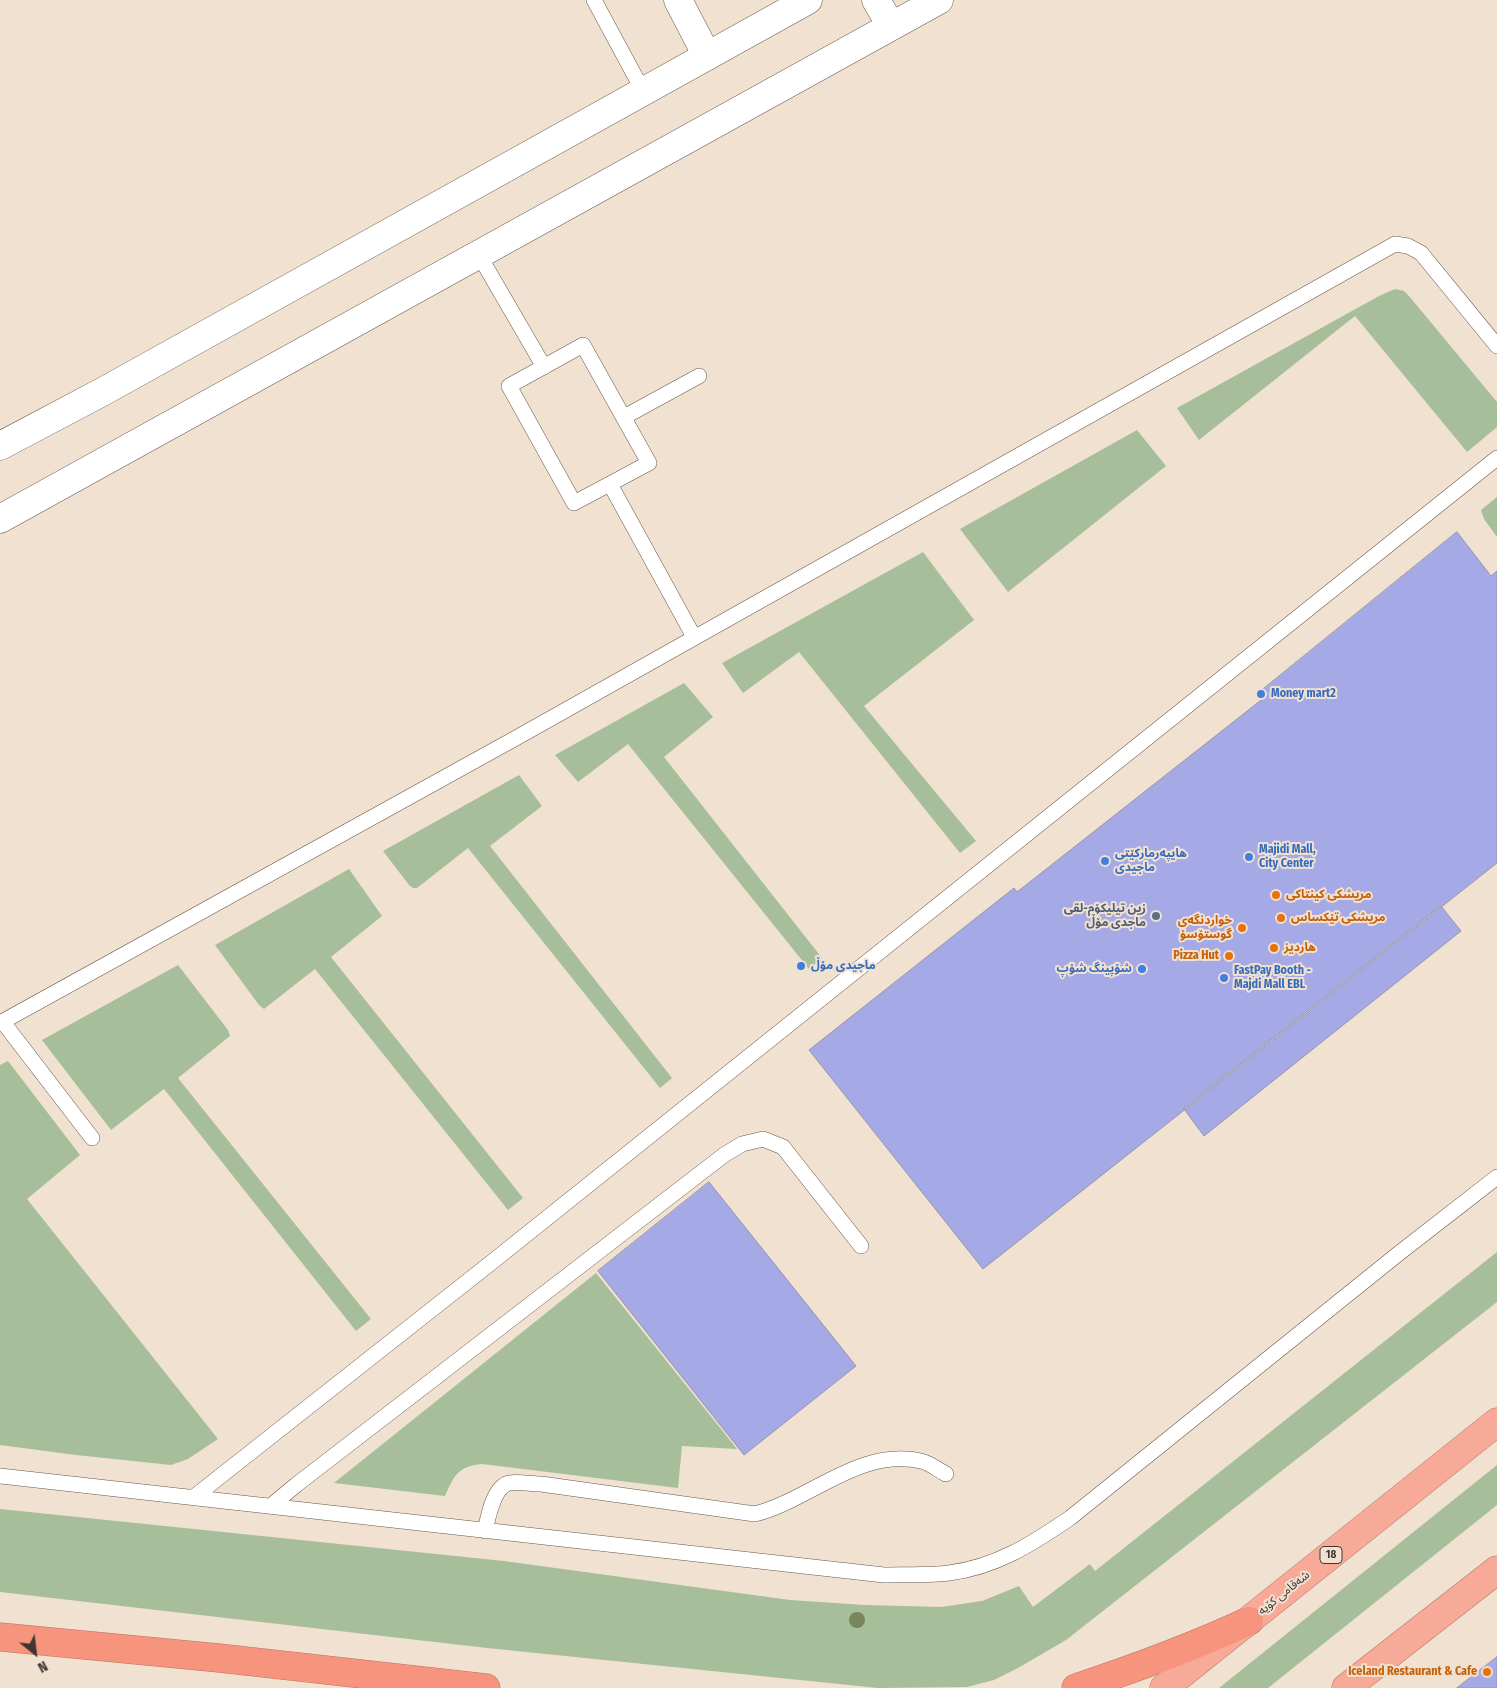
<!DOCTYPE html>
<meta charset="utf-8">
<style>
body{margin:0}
#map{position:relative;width:1497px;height:1688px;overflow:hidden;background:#f1e1d1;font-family:"Fira Sans Condensed",sans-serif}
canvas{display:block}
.north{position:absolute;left:10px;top:1628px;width:50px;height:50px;-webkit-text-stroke:4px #f1e1d1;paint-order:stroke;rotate:151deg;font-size:14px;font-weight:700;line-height:20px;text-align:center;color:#3f3832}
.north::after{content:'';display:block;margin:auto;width:18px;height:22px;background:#3f3832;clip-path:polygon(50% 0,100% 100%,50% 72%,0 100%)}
</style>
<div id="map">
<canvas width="1497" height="1688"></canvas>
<div class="north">N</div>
</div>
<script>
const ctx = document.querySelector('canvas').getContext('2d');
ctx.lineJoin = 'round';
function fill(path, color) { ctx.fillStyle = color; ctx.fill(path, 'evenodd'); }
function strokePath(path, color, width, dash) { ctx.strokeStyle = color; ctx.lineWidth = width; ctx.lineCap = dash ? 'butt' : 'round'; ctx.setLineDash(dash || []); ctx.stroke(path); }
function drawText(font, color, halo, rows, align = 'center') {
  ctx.font = font + ' "Fira Sans Condensed","Noto Sans Arabic",sans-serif'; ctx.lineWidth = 4; ctx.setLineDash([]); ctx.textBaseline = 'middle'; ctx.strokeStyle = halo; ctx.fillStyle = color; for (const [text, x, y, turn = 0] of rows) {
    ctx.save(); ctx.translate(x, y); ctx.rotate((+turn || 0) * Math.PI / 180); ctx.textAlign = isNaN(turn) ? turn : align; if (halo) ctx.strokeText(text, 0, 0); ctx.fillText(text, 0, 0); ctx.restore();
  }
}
fill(new Path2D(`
 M1395,289L1404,291L1409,296L1497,402V427L1467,452L1355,316L1199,440L1177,408L1379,296Z
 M1137,430L1166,466L1008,592L960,529Z
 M1497,497V537L1484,519L1481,510Z
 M923,552L974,620L864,706L976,841L960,853L799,652L743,693L722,663Z
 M684,683L713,717L664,757L822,958L809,969L628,744L578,782L555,755Z
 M519,775L542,806L490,846L672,1078L660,1088L468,848L417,888H413L409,885L383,851Z
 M349,869L382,916L331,957L523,1198L508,1210L315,969L264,1009L259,1005L215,945Z
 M178,965L228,1030L230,1036L178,1078L371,1319L356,1331L164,1089L111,1130L42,1040Z
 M8,1061L80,1155L27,1199L218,1439L188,1459L171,1465L76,1455L0,1445V1065Z
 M1497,1252V1302L1066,1640L1018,1668L994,1680L967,1687L878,1688L487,1648L0,1592V1509L504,1561L790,1600L865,1605L941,1607L982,1601L1019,1586L1033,1607L1090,1564L1095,1571Z
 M596,1273L737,1449L682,1446L678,1488L482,1464C458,1466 454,1476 445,1496L334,1483Z
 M1497,1465V1505L1268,1688H1219Z`), '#a7be9b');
const building = new Path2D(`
 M1457,532L1491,576L1497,571V863L983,1269L809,1050L1014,888L1017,892L1265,697L1261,691Z
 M1441,906L1461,931L1204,1136L1184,1109Z
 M709,1182L856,1366L744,1455L598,1271Z
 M1497,1657V1688H1457Z`);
fill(building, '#a5a9e5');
strokePath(building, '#9596aa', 1);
const service = new Path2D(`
 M594,0L643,91
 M479,255L544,367
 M583,345L649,463L574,503L509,386Z
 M624,417L699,376
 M610,484L694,637
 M3,1022L92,1138
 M0,1023L516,738L1395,244L1408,246L1421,253L1497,346
 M0,1476C295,1508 589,1543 884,1575C905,1574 928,1576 949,1573C996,1567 1032,1544 1070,1518L1398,1254L1497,1177
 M194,1497L492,1262L1497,458
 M272,1505L296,1485L724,1155L742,1144L763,1139L783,1147L861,1246
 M485,1531C488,1518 493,1487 509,1483C518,1481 531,1484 541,1484L755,1514C810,1500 860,1447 921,1461C930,1463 938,1470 946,1474`);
const minor = new Path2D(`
 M678,0L707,56`);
const tertiary = new Path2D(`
 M876,0L891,26
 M0,446L104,391L808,0
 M0,519L939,0`);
const trunk = new Path2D(`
 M1164,1688L1497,1422
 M1346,1688L1497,1570`);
const motorway = new Path2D(`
 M0,1637L219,1658L486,1688
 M1076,1688C1136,1668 1191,1648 1249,1621`);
strokePath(service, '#66584b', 16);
strokePath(minor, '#66584b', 29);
strokePath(tertiary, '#66584b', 29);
strokePath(trunk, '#b77463', 29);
strokePath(motorway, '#b77463', 29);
strokePath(service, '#fff', 15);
strokePath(minor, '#fff', 28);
strokePath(tertiary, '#fff', 28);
strokePath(trunk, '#f8aa98', 28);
strokePath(motorway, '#f7947e', 28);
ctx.fillStyle = '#7a855e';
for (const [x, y] of [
 [857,1620]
]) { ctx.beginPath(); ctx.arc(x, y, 8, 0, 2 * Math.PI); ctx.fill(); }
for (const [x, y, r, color] of [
 [1261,694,5,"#3f7fe0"],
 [1249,857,5,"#3f7fe0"],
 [1105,861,5,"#3f7fe0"],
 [1276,895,5,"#e8710a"],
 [1156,916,5,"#5c6f8a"],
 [1281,918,5,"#e8710a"],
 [1242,928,5,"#e8710a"],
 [1274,948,5,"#e8710a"],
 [1229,956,5,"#e8710a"],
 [801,966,5,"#3f7fe0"],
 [1142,969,5,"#3f7fe0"],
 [1224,978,5,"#3f7fe0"],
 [1487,1672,5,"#e8710a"]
]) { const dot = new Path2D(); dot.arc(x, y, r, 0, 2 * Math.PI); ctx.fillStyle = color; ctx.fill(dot); strokePath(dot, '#f1e1d1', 2); }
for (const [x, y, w] of [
 [1331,1555,22]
]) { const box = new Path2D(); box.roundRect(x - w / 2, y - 8.5, w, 17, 4); ctx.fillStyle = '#f1e1d1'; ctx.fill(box); strokePath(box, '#3f3832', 1); }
drawText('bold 11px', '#3f3832', null, [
 ["18",1331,1555]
]);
drawText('bold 12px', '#366cbe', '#f1e1d1', [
 ["Money mart2",1271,694],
 ["Majidi Mall,",1259,850],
 ["City Center",1259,864],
 ["هایپەرمارکێتی",1115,854],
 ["ماجیدی",1115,868],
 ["ماجیدی مۆڵ",811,966],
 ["شۆپینگ شۆپ",1132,969,"right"],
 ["FastPay Booth -",1234,971],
 ["Majdi Mall EBL",1234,985]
], 'left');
drawText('bold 12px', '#c56008', '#f1e1d1', [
 ["مریشکی کینتاکی",1286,895],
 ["مریشکی تێکساس",1291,918],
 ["خواردنگەی",1232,921,"right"],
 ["گوستۆسۆ",1232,935,"right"],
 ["هاردیز",1284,948],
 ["Pizza Hut",1219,956,"right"],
 ["Iceland Restaurant & Cafe",1477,1672,"right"]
], 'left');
drawText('bold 12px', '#4e5e75', '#f1e1d1', [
 ["زین تیلیکۆم-لقی",1146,909],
 ["ماجدی مۆڵ",1146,923]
], 'right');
drawText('12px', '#3f3832', '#f1e1d1', [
 ["شەقامی کۆیە",1284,1593,-39]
]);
</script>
